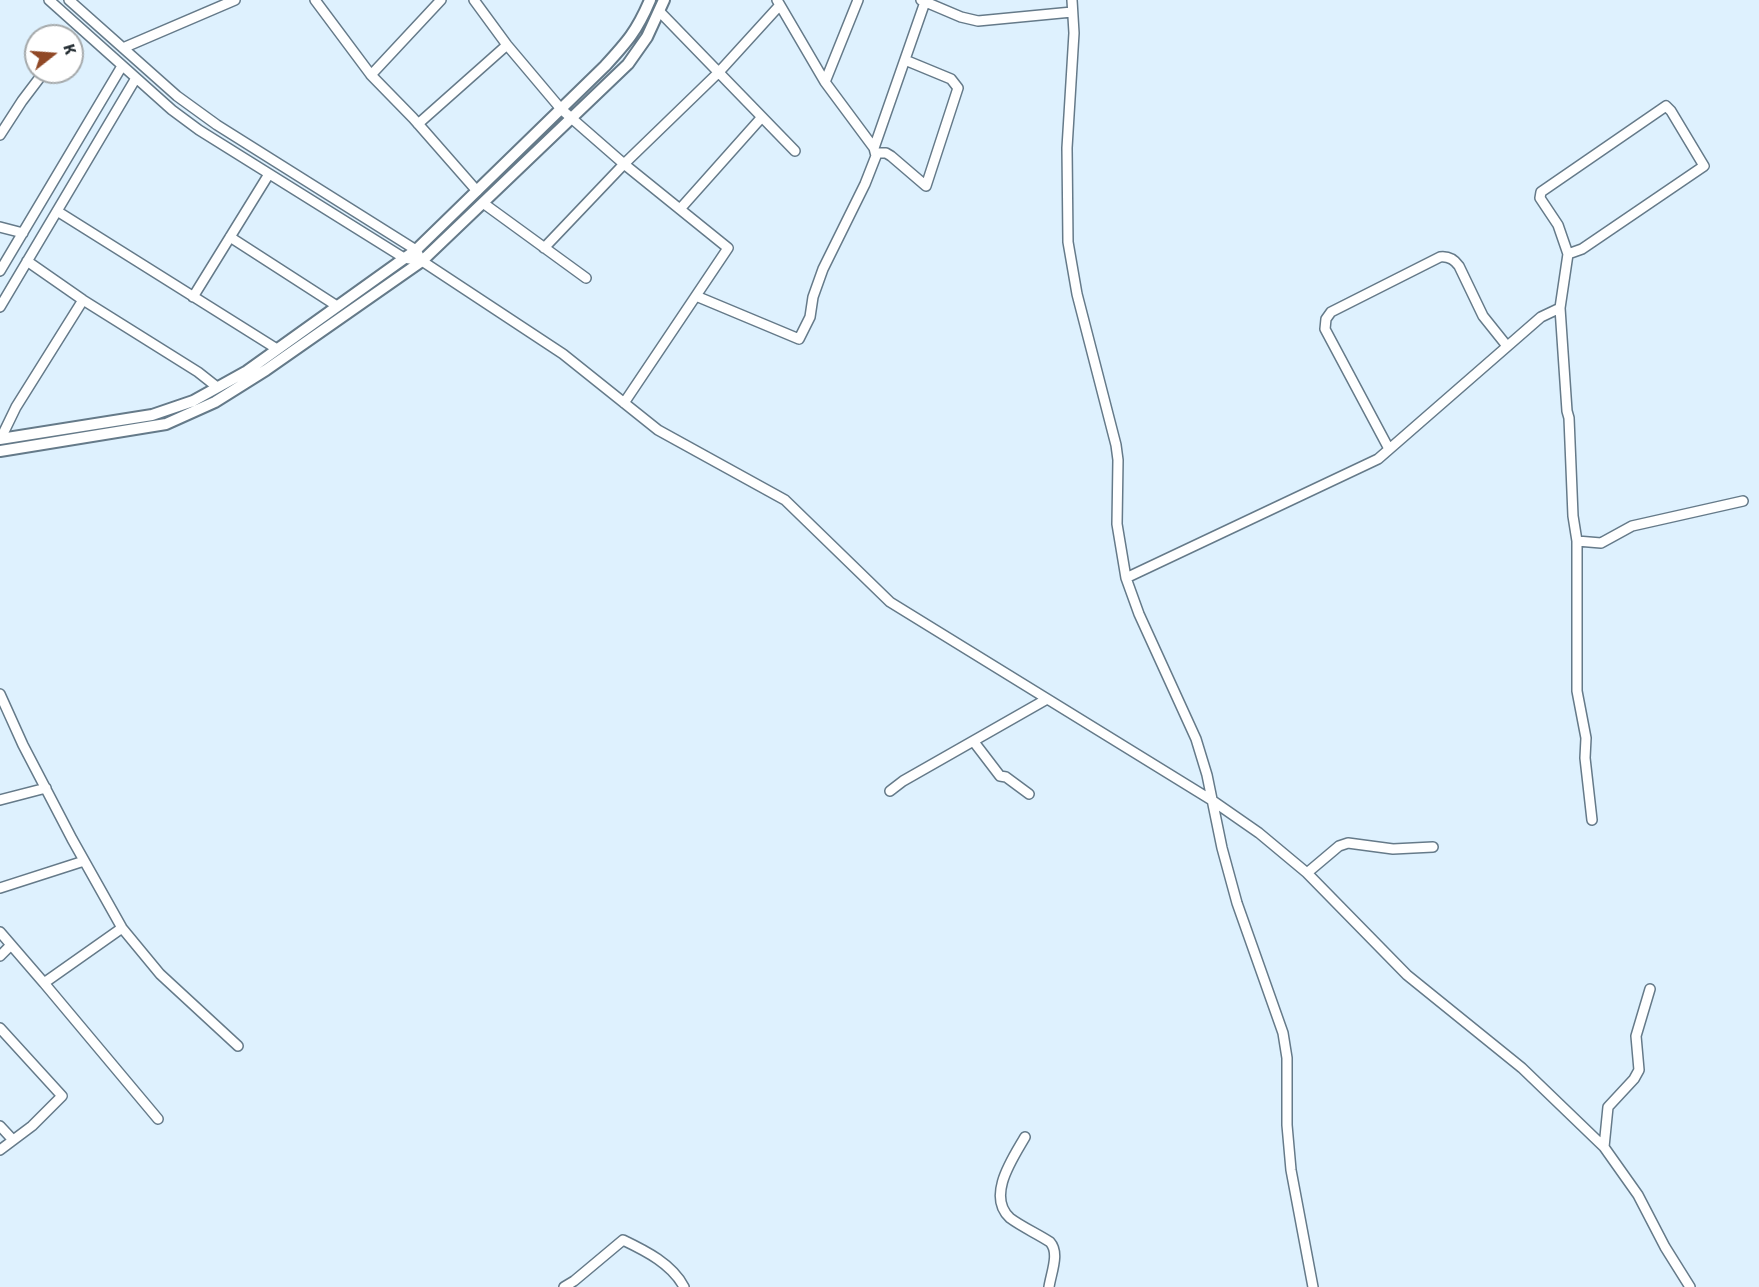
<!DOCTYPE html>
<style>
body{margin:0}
#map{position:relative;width:1759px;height:1287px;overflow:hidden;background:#def1fe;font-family:Signika,sans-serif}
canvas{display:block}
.north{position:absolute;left:24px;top:24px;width:60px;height:60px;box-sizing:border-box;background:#fff;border:2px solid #a5a9ab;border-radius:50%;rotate:73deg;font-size:16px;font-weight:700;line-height:24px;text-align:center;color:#1f282e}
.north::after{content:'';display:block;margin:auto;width:21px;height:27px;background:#904826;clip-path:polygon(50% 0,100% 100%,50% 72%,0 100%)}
</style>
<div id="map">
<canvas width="1759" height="1287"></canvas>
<div class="north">K</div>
</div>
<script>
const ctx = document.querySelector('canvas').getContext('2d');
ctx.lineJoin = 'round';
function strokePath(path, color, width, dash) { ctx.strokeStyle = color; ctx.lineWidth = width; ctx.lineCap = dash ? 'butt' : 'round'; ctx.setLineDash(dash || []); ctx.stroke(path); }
const minor = new Path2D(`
 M49,0L172,110L199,130L404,258L422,261L563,354L658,430L785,500L890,602L1213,801L1259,833L1307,873L1407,975L1522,1068L1604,1147L1638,1195L1665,1247L1690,1287
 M69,0L177,96L217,125L416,250L419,256
 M315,0L371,75L413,118L477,191
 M474,0L507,45L561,109L624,164L728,248L624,403
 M921,0L961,17L978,21L1072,12
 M1072,0L1074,33L1067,148L1068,242L1077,294L1116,445L1118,460L1117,524L1126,578L1139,614L1196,739L1207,775L1222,848L1237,903L1283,1033L1287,1058V1125L1291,1170L1313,1287
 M660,12L795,151
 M123,48L235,0
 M371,75L441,0
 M825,82L858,0
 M418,124L507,45
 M0,135L22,101L44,72
 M874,148L925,2
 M876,153H886L891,156L926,186L958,88L951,79L905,60
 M483,203L586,278
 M680,209L762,117
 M57,211L277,349
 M0,227L23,233
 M230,237L337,306
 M544,248L624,164L719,72L780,5
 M1568,254L1582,249L1704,166L1671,111L1666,106L1541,192L1540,198L1558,225L1568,254L1560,308L1567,411L1569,418L1573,516L1577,541V691L1586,738L1585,758L1592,820
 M27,261L83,300L198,372L217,387
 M0,271L122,66
 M696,296L799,339L810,317L813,297L823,269L865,184L876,156L874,148L825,82L777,0
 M193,297L269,174
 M0,307L136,78
 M1,438L16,407L83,300
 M1389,449L1325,329L1326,319L1331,312L1440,257C1448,256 1454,259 1459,266L1483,316L1507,346
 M1577,541L1601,543L1632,526L1743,501
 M1126,578L1378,459L1541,317L1560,308
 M0,694L23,745L72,839L122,928L160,974L238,1046
 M974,742L1000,776L1006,777L1029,794
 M890,791L903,781L1047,699
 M0,800L46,788
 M1307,873L1339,846L1348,843L1393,849L1433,847
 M0,888L84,861
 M0,932L44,983L122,928
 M0,956L11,945
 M44,983L158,1119
 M0,1028L62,1096L32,1126L0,1150
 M0,1126L13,1140
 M1025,1137C1013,1158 986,1196 1010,1218C1022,1227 1038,1234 1050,1242C1060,1253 1051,1273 1049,1287
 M1604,1147L1608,1107L1634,1079L1639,1070L1636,1036L1650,989
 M564,1287L574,1281L623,1240C646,1251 672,1264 684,1287`);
const tertiary = new Path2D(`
 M0,439L152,415L193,401L247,371L416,250L605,66C627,42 637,31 650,0
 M0,451L166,424L215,402L266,370L422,261L628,64L647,37L664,0`);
strokePath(minor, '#657a89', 12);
strokePath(tertiary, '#657a89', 14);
strokePath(minor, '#fff', 9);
strokePath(tertiary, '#fff', 10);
</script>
